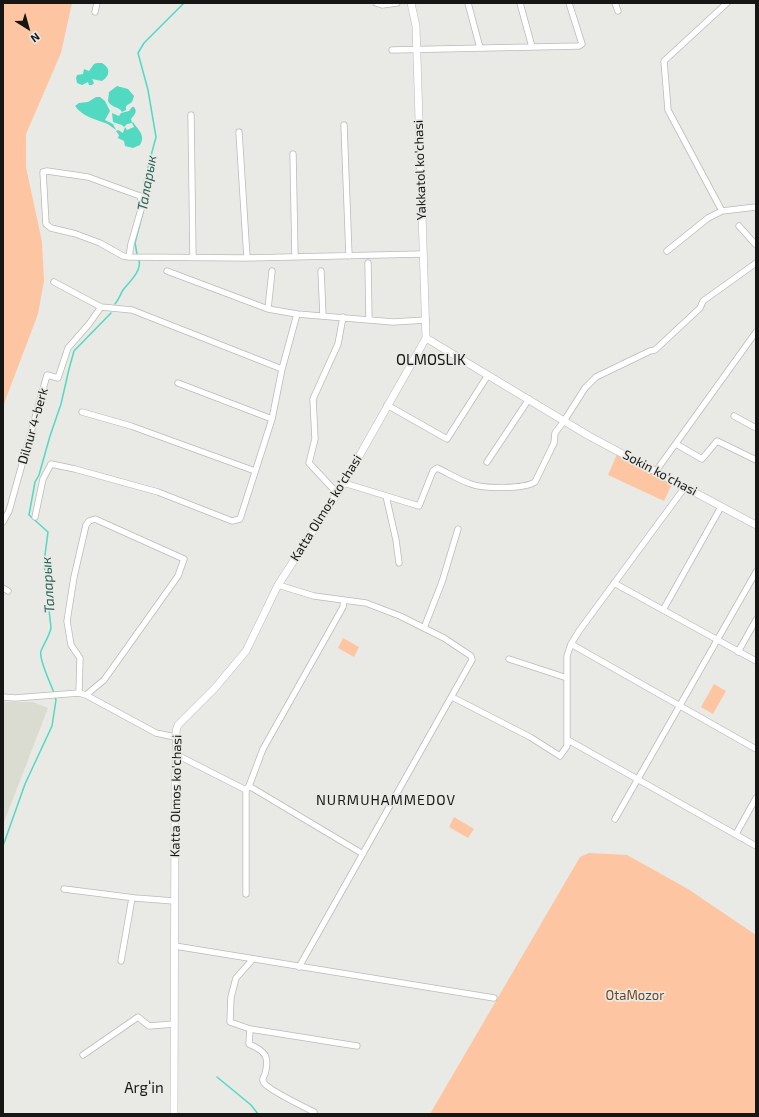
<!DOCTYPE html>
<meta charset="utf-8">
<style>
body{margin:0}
#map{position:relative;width:759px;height:1117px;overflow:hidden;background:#e9eae5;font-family:"Exo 2",sans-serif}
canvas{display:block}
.frame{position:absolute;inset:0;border:4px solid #161715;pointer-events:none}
.north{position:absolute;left:8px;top:8px;width:40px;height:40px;-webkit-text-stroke:3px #e9eae5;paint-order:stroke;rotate:143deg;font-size:11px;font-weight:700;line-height:16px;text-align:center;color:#161715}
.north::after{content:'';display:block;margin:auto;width:14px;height:18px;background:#161715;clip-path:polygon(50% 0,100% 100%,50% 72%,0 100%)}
</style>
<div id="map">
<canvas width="759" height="1117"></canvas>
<div class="frame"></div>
<div class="north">N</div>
</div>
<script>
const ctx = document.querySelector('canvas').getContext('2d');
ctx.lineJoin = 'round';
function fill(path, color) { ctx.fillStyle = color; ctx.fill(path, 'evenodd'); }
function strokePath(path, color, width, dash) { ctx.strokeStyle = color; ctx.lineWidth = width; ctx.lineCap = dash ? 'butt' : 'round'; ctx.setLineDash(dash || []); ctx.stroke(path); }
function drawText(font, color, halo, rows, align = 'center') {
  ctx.font = font + ' "Exo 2",sans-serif'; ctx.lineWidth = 3.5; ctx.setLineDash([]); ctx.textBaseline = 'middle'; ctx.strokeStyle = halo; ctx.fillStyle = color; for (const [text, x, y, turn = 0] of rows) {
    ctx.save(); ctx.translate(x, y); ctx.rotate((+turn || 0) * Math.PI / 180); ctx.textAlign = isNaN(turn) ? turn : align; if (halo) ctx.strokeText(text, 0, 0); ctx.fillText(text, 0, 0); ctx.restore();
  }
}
fill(new Path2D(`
 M3,702H33L48,708L3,825Z`), '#dadcd1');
fill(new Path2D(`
 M3,3H72L61,53L26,134V167L42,242L44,281L38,314L5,401L3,411Z
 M617,454L672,484L664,501L608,475Z
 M343,638L359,647L354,657L338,648Z
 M714,684L726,691L713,714L701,707Z
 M454,817L474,829L468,838L449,827Z
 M589,853L627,855L688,889L756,935V1114H430L580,857Z`), '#fdc5a1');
fill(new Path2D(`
 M97,63H102C111,68 110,76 102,81L92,79L94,83L92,85H89L88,82L82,85L77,83L76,78L77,75L83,74L84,69L89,71L94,64Z
 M117,86L128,89L134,96L132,102L126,106V110L122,112C119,106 111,108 108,101L109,92Z
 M96,97H100L105,101L110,111L105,120L113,124L116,130C113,128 109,124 105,123C94,119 82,116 75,106L79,103L88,102Z
 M132,107H134C138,112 134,115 131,119L132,123L127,124L124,127L122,125L113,122L112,113L119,116L121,113L129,111Z
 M133,122C138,130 146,135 140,145L133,148L125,146L124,141L118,138L119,135L116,131L118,130L123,133L125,127L127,130L134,127L132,123Z`), '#51d9c1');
strokePath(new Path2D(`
 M144,206V182L156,137L148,90L138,53L144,43L184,3
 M137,254L135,243L143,212
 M115,304C119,299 120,295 123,290C129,282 142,271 139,260
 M54,693C51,684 38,658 41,651C44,643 49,637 51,628L44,563L48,532L29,515L35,482L39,475L50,436L61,404L69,369L74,351L111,313
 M3,846L25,784L52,726L56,700L55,697
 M217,1077L251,1105L258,1114`), '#51d9c1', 1.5);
const minor = new Path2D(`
 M376,3L382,5L397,3
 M468,3L480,48
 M520,3L532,47
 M615,3L618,11
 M95,12L97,3
 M392,50L579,46L582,44L569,3
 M191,115L193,258
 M344,125L349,256
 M239,132L247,258
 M293,154L295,257
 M722,211L668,110L664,61L727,3
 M739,226L756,245
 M667,251L708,218L722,211L756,207
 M129,257L131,244L142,206L140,196L88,177L47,171L43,172L46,224L51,228L76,234L100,243L123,256L129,257L247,258L422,254
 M368,263L369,320
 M167,271L268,309L297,314L393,322L426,320
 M321,271L323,316
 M54,282L101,307L132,310L282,369
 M268,309L272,271
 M178,383L272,419
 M387,405L447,439L488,375
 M82,412L131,426L255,471
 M734,416L756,428
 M676,444L702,459L717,441L756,460
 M487,462L529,399
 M656,471L756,332
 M344,483L419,506L433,471L437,468C448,473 459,480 471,484C484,489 524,489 535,482L554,443L555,433L564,421L585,388L596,377L650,351L655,350L700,308L703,301L756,263
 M337,493L309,463L315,439L313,399L338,344L343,317
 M386,496L396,540L399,563
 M35,517L43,479L51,464L75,469L158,492L232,521L240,519L272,419L282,369L297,314
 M3,522L9,511L47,375L58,378L68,348L89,324L101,307
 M614,583L756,661
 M278,585L314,596L366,603L400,616L444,638L471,656L472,660L299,967
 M3,588L8,591
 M344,600L343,607L263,749L249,786L363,854
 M663,610L721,507
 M424,628L442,582L458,529
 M571,644L756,749
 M738,652L756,620
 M509,659L567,678
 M79,693L80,658L71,645L67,621L74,577L86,525L89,521L95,519L184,559L178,576L104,680L86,695
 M3,697L15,698L79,693L86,695L156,733L175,737
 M452,697L530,737L560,756L567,746V656L571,644L579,631L685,487
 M568,740L756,846
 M177,755L246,790
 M615,819L756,572
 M736,834L756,798
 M64,889L135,898L174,901
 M246,894V790L249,786
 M175,946L494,998
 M253,959L236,978L231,997L230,1022L250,1029L357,1046
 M121,961L132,898
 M250,1029L249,1044C265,1051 270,1056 265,1074C264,1077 261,1079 264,1083C269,1090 304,1107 314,1112
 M83,1055L138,1017L149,1026L174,1024`);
const tertiary = new Path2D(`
 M411,3L416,26L426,338
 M426,338L589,436L756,525
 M174,1114L175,785L177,755L176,731L178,725L215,688L246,651L278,585L344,483L426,338`);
strokePath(minor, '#babbb7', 7);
strokePath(tertiary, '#babbb7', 8);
strokePath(minor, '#fff', 5.5);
strokePath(tertiary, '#fff', 7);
drawText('13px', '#161715', '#e9eae5', [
 ["Yakkatol ko'chasi",420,170,-92],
 ["Dilnur 4-berk",33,426,-74],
 ["Sokin ko'chasi",660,473,28],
 ["Katta Olmos ko'chasi",326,508,-58],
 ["Katta Olmos ko'chasi",176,796,-89]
]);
drawText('13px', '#774218', '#e9eae5', [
 ["OtaMozor",635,996]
]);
drawText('italic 14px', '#2b6258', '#e9eae5', [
 ["Таларык",147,183,-80],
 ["Таларык",48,585,-94]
]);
ctx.letterSpacing = '1px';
drawText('14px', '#161715', '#e9eae5', [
 ["NURMUHAMMEDOV",386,800]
]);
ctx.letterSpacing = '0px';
drawText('15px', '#161715', '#e9eae5', [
 ["OLMOSLIK",431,360],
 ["Argʻin",144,1088]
]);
</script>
